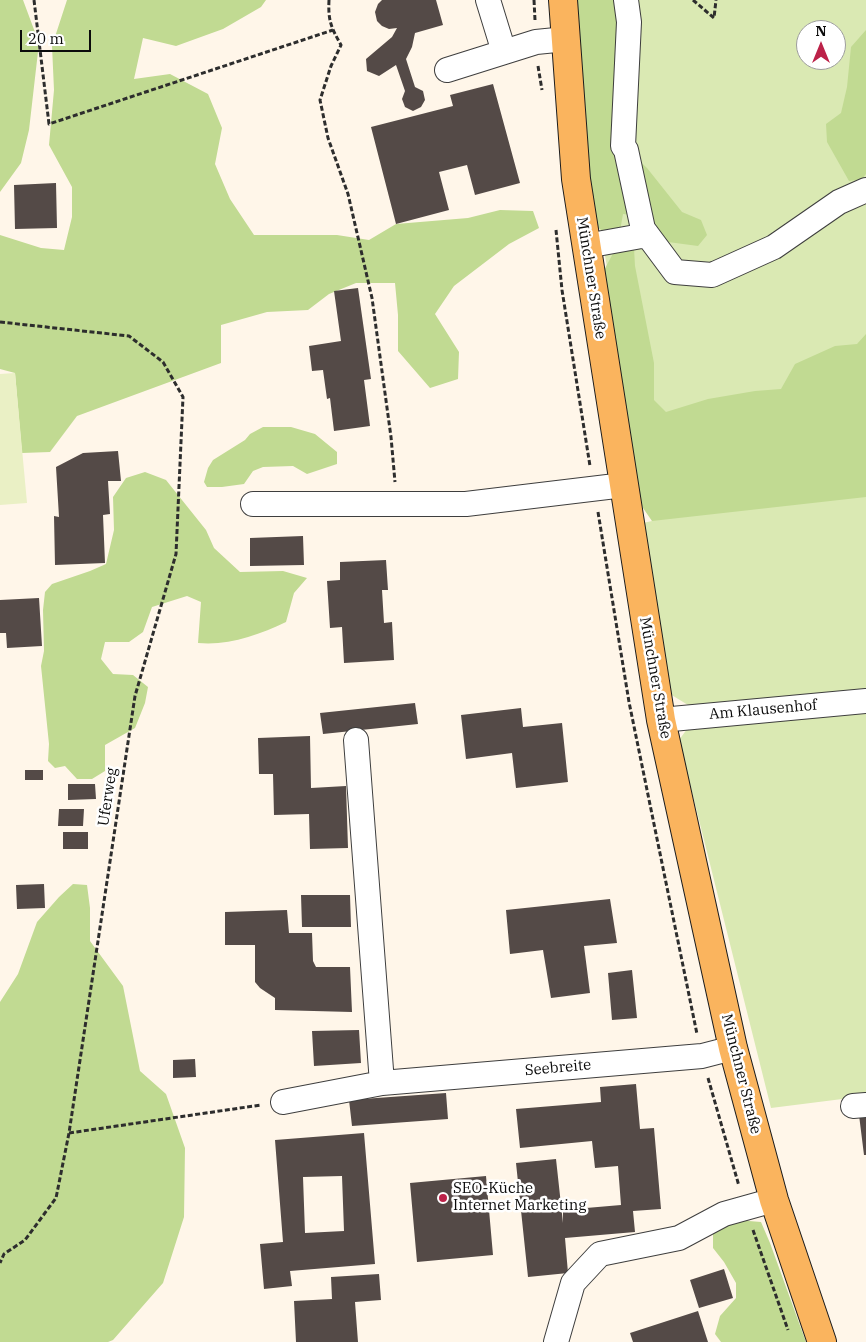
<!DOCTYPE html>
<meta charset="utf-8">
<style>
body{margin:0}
#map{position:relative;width:866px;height:1342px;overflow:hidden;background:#fff6e9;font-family:"IBM Plex Serif",serif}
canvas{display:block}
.north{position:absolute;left:796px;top:20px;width:50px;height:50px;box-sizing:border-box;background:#fff;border:1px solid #9d9d9d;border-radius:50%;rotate:0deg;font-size:14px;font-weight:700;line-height:20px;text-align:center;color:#0b0b0b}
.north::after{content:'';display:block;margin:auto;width:18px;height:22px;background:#bc2249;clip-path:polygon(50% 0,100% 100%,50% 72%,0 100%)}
.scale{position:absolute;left:20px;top:30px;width:71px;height:22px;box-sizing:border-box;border:2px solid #0b0b0b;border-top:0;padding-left:6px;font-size:15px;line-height:18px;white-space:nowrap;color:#0b0b0b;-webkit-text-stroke:4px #fff;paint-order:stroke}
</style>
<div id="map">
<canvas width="866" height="1342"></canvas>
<div class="north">N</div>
<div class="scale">20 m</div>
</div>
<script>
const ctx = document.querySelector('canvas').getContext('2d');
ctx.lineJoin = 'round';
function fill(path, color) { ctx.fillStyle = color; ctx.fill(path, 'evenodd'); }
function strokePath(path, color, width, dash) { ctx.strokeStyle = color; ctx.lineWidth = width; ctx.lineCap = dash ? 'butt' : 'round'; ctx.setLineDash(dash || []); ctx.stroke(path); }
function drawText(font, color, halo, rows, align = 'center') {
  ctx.font = font + ' "IBM Plex Serif",serif'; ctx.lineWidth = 5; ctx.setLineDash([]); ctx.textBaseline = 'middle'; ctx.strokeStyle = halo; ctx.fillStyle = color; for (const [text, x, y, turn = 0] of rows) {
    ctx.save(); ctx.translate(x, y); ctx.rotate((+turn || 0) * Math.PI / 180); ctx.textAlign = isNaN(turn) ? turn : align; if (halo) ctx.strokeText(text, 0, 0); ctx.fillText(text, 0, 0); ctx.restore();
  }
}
fill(new Path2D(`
 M577,0H866V693L742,704L688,705L670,694L643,523L652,521L590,171ZM806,30H836V60H806Z
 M866,710V1096L771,1108L679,740L690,725Z`), '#dae9b3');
fill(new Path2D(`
 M0,0H23L39,43L29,130L21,163L0,192Z
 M67,0H266L261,7L223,29L176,46L143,38L134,79L170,74L208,94L222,128L215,164L230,199L254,235H337L369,240L396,224L468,218L500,210L533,211L539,228L509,244L454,286L435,314L459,352L458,379L430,388L398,351V315L395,283H356L329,294L308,310L267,312L221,325V363L77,416L50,452L22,453L15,373L0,369V235L41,248L64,250L72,217V187L49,145L54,90L52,46Z
 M571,0H619L623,146L647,168L682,212L701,220L707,235L698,246L668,242L642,216L623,214L620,231L611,236L595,226Z
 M866,30V174L862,179L849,181L827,142L826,124L841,113L847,87L851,47Z
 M616,248H634L635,266L654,363V400L666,412L708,399L755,391L781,389L795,364L835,346L857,344L866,334V497L652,521L643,508L633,487L603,272Z
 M263,427H291L315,434L337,452V464L307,474L293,466L263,467L253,471L244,484L222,487H207L204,482L208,468L213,460L245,440L250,434Z
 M145,472L166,480L206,530L214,548L240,572L283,571L307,578L294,593L286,622C259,635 228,646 198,643L201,602L187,596L152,607L143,632L129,642H105L101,659L113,674L133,675L148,687L145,703L135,728L105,745V771L92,779H77L65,766L55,768L48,761L49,744L41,666L44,651L43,610L45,592L52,584L90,571L106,564L114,530L113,497L126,478Z
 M73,884L87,885L90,908V941L123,986L140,1071L166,1094L185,1148L184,1217L163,1283L113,1340L108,1342H0V1002L18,974L37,922L59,897Z
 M737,1220L761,1222L770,1243L806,1342H721L715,1334L720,1316L736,1298V1283L724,1262L713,1248V1233Z`), '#c1da92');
fill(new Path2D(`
 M15,373L27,503L0,505V374Z`), '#eaf0c5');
fill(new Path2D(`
 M382,0H436L443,25L415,33L412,47L406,59L415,87L423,91L425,100L421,107L413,111L405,107L402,99L405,91L396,65L379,76L367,71L366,59L392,37L397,28L389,29L382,26L377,21L375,12L378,4Z
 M493,84L520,183L475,195L467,165L439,172L449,210L396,224L371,127L453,106L450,95Z
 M56,183L57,228L15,229L14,185Z
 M358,288L371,379L364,380L370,426L334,431L330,398L327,399L323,370L312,371L309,346L341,341L334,291Z
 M118,451L121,481H108L110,514L103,515L105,563L55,565L54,516L59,517L56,467L83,453Z
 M303,536L304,565L250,566V538Z
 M386,560L388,590H382L384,623L392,622L394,660L344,663L342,627L330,628L327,581L340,580V562Z
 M39,598L42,646L7,648L6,633H0V600Z
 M415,703L418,724L323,734L320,713Z
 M521,708L523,727L562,723L568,782L516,788L512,753L466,759L461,715Z
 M310,736L311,788L346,786L348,848L310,849L309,814L274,815L273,774H259L258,738Z
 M25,770H43V780H25Z
 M68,784H95L96,799L68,800Z
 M59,809H84L83,826H58Z
 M63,832H88V849H63Z
 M44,884L45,908L17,909L16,885Z
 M301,895H350L351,927H302Z
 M610,899L617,943L584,946L590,993L551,998L543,950L510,954L506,910Z
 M287,910L289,933H312L313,961L316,967H350L352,1012L275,1010V998L260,988L255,982V945H225V912Z
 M632,970L637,1018L612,1020L608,973Z
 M359,1030L361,1063L314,1066L312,1031Z
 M195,1059L196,1077L173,1078V1060Z
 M636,1084L640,1129L654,1128L661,1209L633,1211L635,1232L565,1238L568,1273L528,1277L516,1163L556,1159L563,1223V1210L621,1205L618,1166L595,1168L592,1141L520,1148L516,1109L601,1102L600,1087Z
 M446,1093L448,1119L352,1126L349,1100Z
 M866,1114V1155H864L859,1115Z
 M364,1133L375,1264L290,1271L292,1286L264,1289L260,1244L283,1242L275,1140ZM342,1176L344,1231L305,1233L303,1177Z
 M486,1176L493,1255L417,1262L410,1183Z
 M724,1269L733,1298L699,1308L690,1280Z
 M379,1274L381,1300L355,1302L358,1342H296L294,1301L332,1299L331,1277Z
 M698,1311L708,1342H633L630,1333Z`), '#544a47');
const minor = new Path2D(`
 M488,0L504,52
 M626,0L629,22L623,146L626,150L643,229L675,272L712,275L774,247L839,202L866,190
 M447,70L536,42L566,39
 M586,246L647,235
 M253,504H466L624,485
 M661,720L866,701
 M356,740L382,1083
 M283,1102L382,1083L702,1056L733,1048
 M853,1106L866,1105
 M556,1342L573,1283L600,1254L679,1238L724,1214L774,1200`);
const major = new Path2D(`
 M563,0L576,179L661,720L733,1048L774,1200L822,1342`);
strokePath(minor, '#3e3e3e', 26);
strokePath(major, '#1c1c1c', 30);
strokePath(new Path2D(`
 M34,0L49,124L333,30
 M329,0C328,21 331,27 341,45L331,66L320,100L328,138L348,194L372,298L391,437L395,482
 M534,0L535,20
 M693,0L714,18L716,0
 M538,66L542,90
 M556,230L562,290L590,466
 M0,322L129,336L163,362L183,397L176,554L135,696L69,1133L56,1198L25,1240L4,1254L0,1263
 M598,512L629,702L697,1034
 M708,1078L739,1186
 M69,1133L261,1105
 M753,1230L788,1330`), '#2d2d2d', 3, [5, 2.5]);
strokePath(minor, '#fff', 24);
strokePath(major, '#fab45e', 28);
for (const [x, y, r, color] of [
 [443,1198,5,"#bc2249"]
]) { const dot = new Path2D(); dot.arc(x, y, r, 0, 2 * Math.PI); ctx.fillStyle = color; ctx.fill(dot); strokePath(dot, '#fff', 2); }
drawText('15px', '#0b0b0b', '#fff', [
 ["Münchner Straße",591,278,81],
 ["Münchner Straße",655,678,80],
 ["Am Klausenhof",763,710,-5],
 ["Uferweg",108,797,-81],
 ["Seebreite",558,1068,-5],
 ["Münchner Straße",741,1074,76]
]);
drawText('15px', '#0b0b0b', '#fff', [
 ["SEO-Küche",453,1189],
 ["Internet Marketing",453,1206]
], 'left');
</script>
